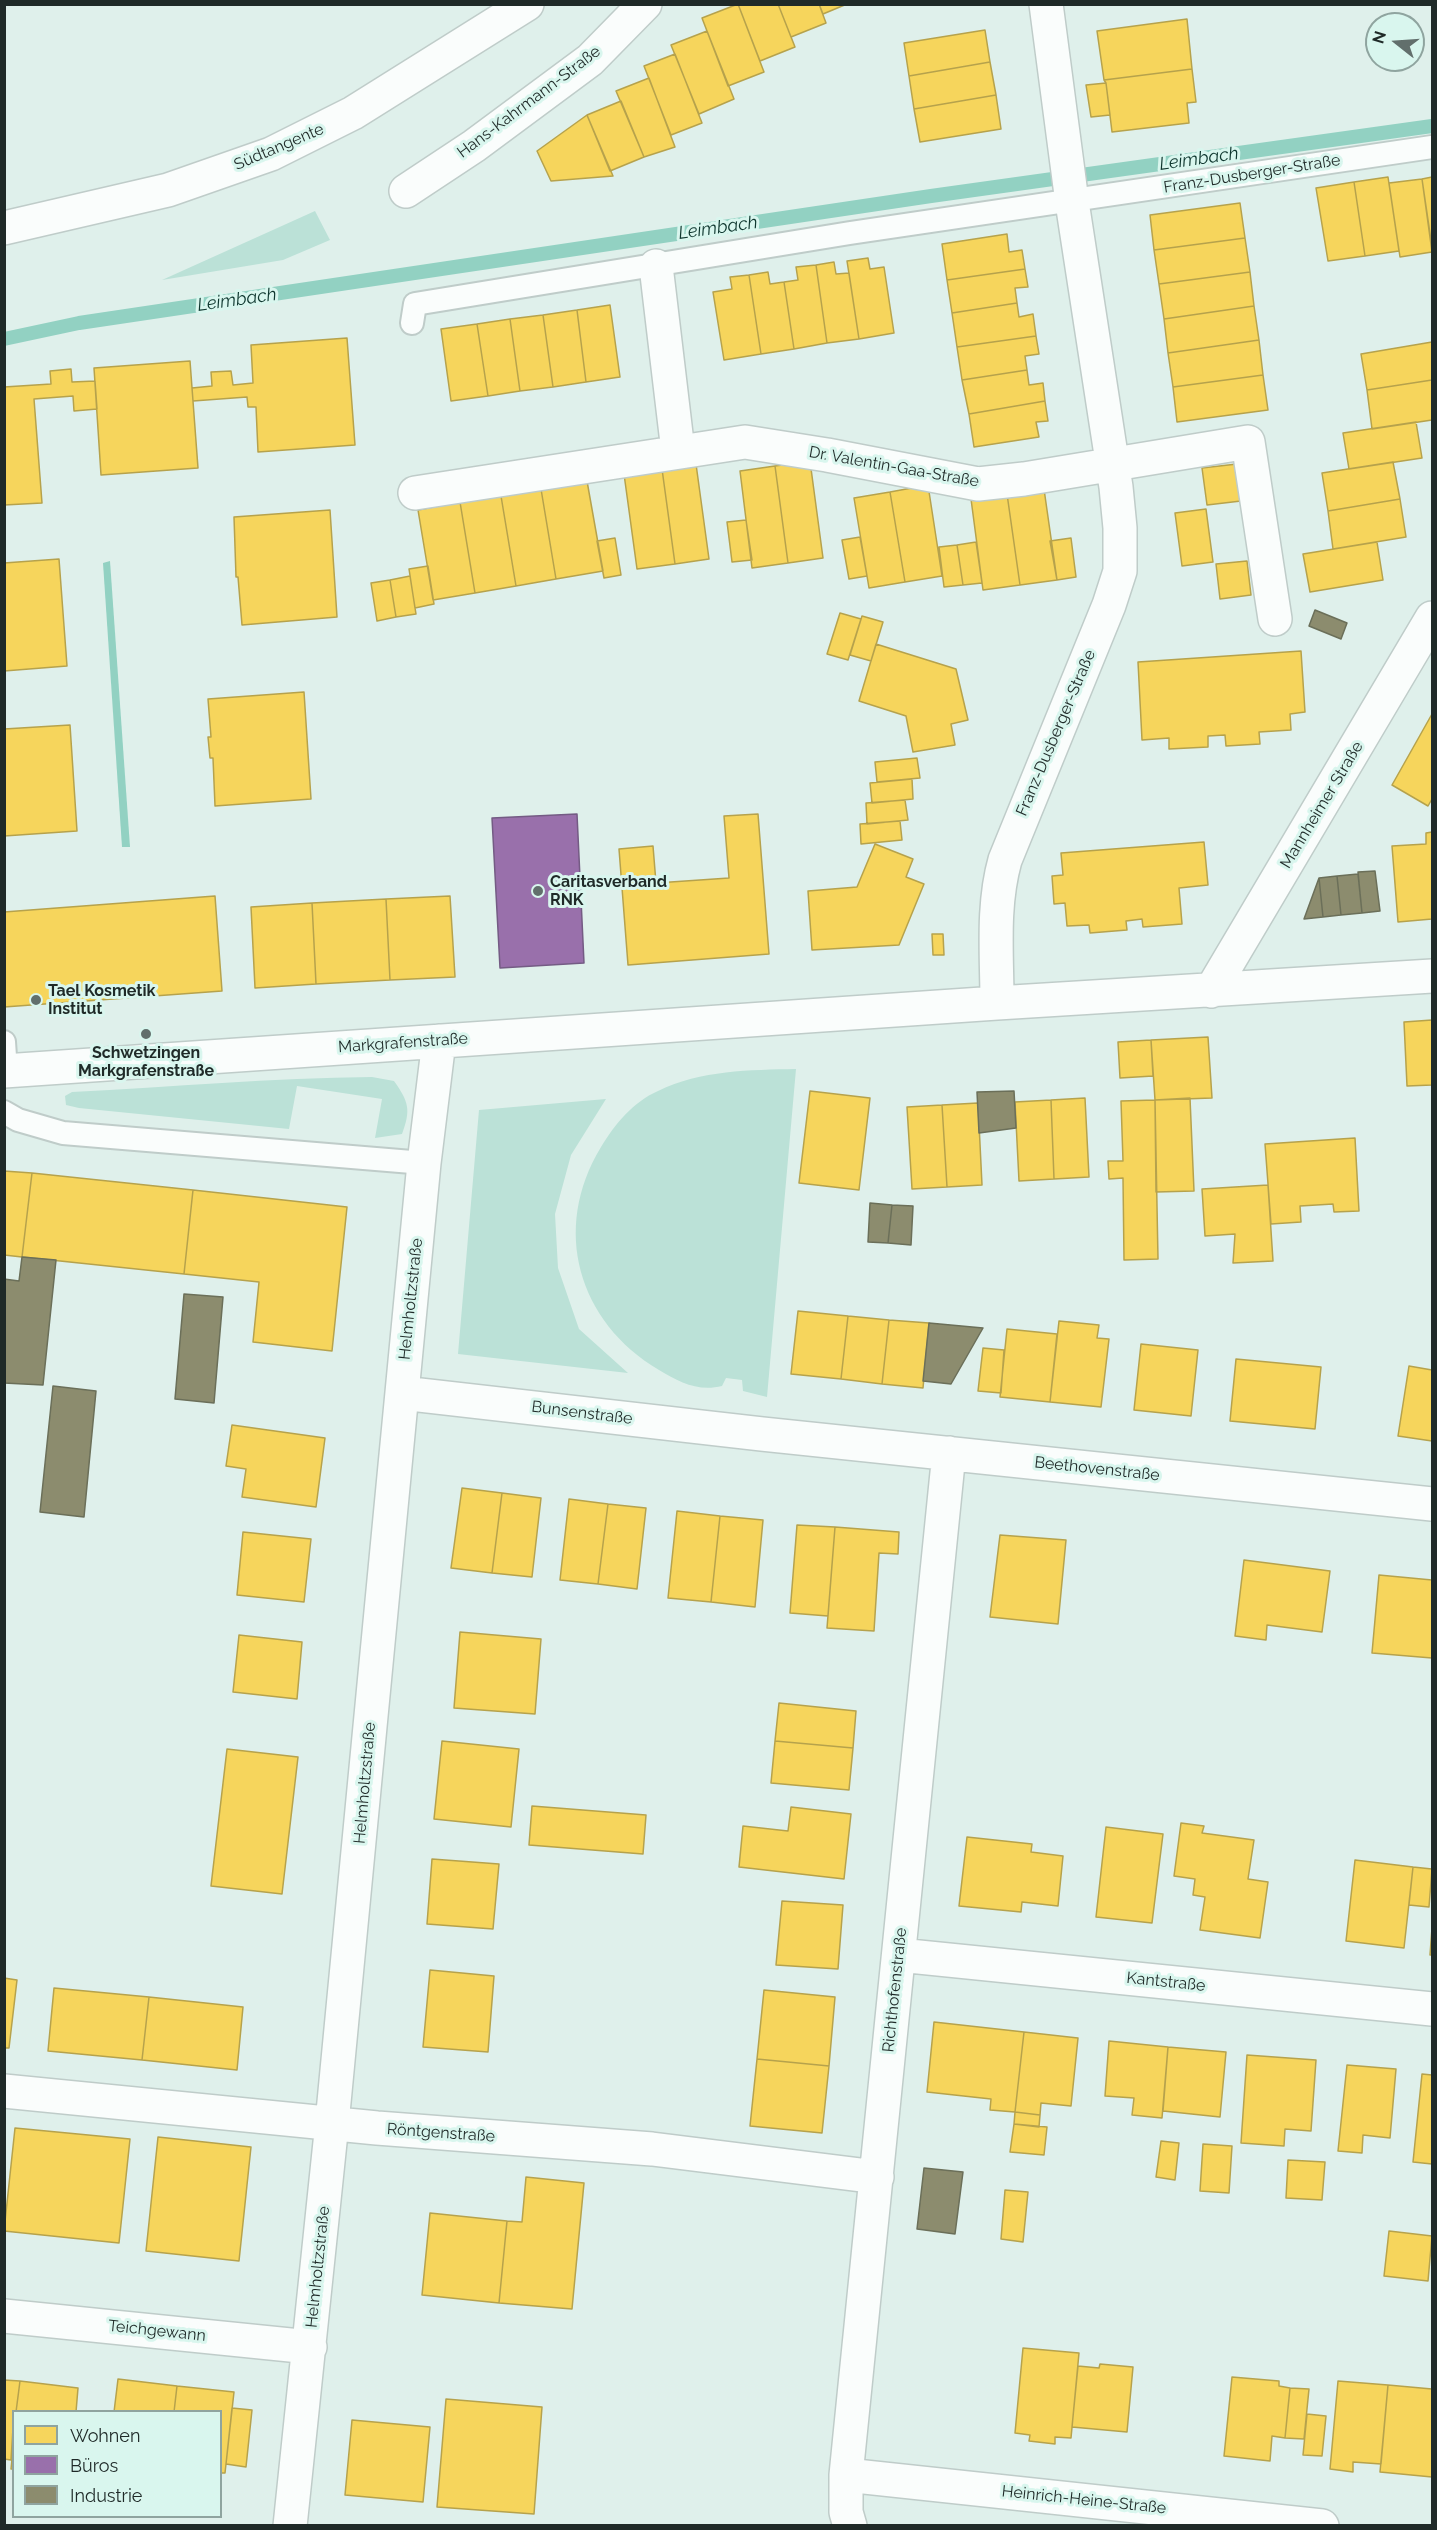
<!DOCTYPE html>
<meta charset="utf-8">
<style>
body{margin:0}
#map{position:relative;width:1437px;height:2530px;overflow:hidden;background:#dff0eb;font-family:Raleway,sans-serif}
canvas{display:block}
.frame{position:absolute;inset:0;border:6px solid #1f2a28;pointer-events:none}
.legend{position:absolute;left:12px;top:2410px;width:210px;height:108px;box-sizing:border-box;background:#d9f6ee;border:2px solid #8fa49f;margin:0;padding:8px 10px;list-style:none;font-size:18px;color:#1f2a28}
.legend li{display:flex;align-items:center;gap:12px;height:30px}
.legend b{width:30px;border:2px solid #8fa49f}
.north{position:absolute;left:1365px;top:12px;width:60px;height:60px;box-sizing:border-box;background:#d9f6ee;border:2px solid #8fa49f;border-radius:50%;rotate:287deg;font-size:16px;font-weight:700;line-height:24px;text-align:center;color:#1f2a28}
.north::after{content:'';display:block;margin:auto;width:21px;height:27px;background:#626f6c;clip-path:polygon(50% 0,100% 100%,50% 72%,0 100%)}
</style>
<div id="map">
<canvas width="1437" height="2530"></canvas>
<div class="frame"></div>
<ul class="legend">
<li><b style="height:16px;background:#f6d55c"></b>Wohnen</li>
<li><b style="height:16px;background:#9970ab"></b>Büros</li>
<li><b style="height:16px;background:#8c8c6e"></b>Industrie</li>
</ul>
<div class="north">N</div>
</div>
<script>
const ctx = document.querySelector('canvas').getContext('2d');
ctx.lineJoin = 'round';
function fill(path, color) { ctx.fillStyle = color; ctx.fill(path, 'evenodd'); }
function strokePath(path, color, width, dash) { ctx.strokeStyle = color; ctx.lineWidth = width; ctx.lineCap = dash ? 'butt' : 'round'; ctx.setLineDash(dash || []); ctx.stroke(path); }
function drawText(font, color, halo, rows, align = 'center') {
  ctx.font = font + ' Raleway,sans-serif'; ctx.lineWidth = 6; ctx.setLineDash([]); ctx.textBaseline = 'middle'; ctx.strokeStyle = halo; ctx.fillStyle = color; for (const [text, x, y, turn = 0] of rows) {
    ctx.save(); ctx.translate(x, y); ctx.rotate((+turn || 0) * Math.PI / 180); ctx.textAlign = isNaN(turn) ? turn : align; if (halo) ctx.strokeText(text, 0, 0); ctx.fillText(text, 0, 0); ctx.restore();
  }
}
fill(new Path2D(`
 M315,211L330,240L283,260L162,280Z
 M796,1069L767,1397L743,1391L742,1380L726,1378L722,1386C698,1392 679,1382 659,1370C578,1322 551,1229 601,1147C615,1124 633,1102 658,1091C701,1070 750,1070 796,1069Z
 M372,1077L394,1081C409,1102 411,1110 402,1134L375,1138L382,1099L297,1086L289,1129L79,1108L66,1105L65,1096L72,1092C172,1087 272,1078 372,1077Z
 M606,1099L571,1155L555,1214L558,1268L579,1329L628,1373L458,1354L479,1110Z`), '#bbe1d7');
fill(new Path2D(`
 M110,561L130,847H122L103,563Z`), '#92d1c2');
const homes = new Path2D(`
 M738,4L764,72L728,86L702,18Z
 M738,4H778L795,47L760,61Z
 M778,4H819L826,23L791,37Z
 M819,4H847L823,14Z
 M1187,19L1192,69L1104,80L1097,31Z
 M985,30L990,62L909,76L904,43Z
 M707,31L734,99L699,114L671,45Z
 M675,54L702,123L671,135L644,66Z
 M990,62L996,95L914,109L909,76Z
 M1192,69L1196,102L1187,103L1189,123L1112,132L1106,83L1104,80Z
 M649,78L675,147L644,157L616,91Z
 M1106,83L1110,115L1091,117L1086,85Z
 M996,95L1001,129L920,142L914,109Z
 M621,101L644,157L610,171L587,115Z
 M587,115L613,176L551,181L537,151Z
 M1388,177L1399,251L1365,256L1354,182Z
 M1432,177V247L1422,179Z
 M1422,179L1432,252L1400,257L1389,183Z
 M1354,182L1365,256L1328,261L1316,188Z
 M1240,203L1245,238L1154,250L1150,215Z
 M1007,234L1009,252L1022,250L1025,269L947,280L942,244Z
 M1245,238L1250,272L1159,284L1154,250Z
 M868,258L870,269L884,267L894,333L859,339L847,261Z
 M834,262L836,274L849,273L859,339L827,343L816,265Z
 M816,265L827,343L794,349L784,282L798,280L796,267Z
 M1025,269L1028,287L1015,288L1017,303L952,313L947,280Z
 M768,272L770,284L784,282L794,349L761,354L749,275Z
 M1250,272L1254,306L1164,319L1159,284Z
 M749,275L761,354L724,360L713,292L732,289L730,277Z
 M1017,303L1019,317L1033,314L1036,336L957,347L952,313Z
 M610,305L620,377L586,382L577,310Z
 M1254,306L1259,340L1168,353L1164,319Z
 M577,310L586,382L553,387L543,315Z
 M543,315L553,387L520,391L510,319Z
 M510,319L520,391L488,396L477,324Z
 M477,324L488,396L451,401L441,329Z
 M1036,336L1039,354L1025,356L1027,370L962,380L957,347Z
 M347,338L355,445L258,452L256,407H248L247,397L193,401L192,388L212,386L211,372L231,371L233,385L253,383L251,345Z
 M1259,340L1263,375L1173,387L1168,353Z
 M1432,342V380L1367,390L1361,354Z
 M190,361L198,468L101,475L94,368Z
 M71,369L72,382L95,381L97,409L74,411L73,396L34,399L42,503L4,505V387L51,384L50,371Z
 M1027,370L1029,385L1043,383L1045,401L969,414L962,380Z
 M1263,375L1268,410L1177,422L1173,387Z
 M1432,380V420L1372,429L1367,390Z
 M1045,401L1048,421L1036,422L1039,437L974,447L969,414Z
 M1416,422L1422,458L1349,469L1343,433Z
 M810,461L823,558L788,563L775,466Z
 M1393,462L1400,499L1328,511L1322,473Z
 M696,464L709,559L675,564L662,469Z
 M1237,464L1241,501L1207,505L1202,468Z
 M775,466L788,563L752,568L740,471Z
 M662,469L675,564L637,569L624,474Z
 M587,481L603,571L556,579L541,489Z
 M928,485L942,576L905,582L890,492Z
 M541,489L556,579L516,586L501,496Z
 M1044,489L1057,580L1020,585L1007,494Z
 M890,492L905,582L869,588L854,498Z
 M1007,494L1020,585L983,590L971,499Z
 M501,496L516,586L475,593L460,502Z
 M1400,499L1406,537L1333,549L1328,511Z
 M460,502L475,593L433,600L418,510Z
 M1206,509L1213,562L1182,566L1175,513Z
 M330,510L337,617L242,625L238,577H236L234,517Z
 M746,520L752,560L732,562L727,522Z
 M860,537L867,576L849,579L842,540Z
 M615,538L621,575L604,578L597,541Z
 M1071,538L1076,577L1057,580L1050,541Z
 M976,542L982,583L963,585L957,545Z
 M1377,542L1383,580L1310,592L1303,554Z
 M957,545L963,585L944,587L939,547Z
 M59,559L67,666L4,671V563Z
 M1247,561L1251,595L1220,599L1216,564Z
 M428,566L434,604L415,608L409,569Z
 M410,576L416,614L396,617L390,580Z
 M390,580L396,617L377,621L371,583Z
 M840,613L861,619L848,660L827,654Z
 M862,616L883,622L871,661L850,655Z
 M876,644L956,669L968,720L951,724L955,745L913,752L906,716L859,701Z
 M1301,651L1305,712L1290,714L1291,730L1259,732L1260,744L1226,746L1225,735L1208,736V747L1169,749V738L1142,740L1138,662Z
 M304,692L311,799L215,806L213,758H210L208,737H211L208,699Z
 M1432,714V799L1428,806L1392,785Z
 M70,725L77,831L4,836V729Z
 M917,758L920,778L877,782L875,762Z
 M912,779L913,799L872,803L870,783Z
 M905,800L908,820L867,824L866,803Z
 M758,814L769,954L628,965L619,849L653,846L656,883L729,878L724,816Z
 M900,821L902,840L861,844L860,824Z
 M1432,832V919L1398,922L1392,846L1426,844V833Z
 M1204,842L1208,885L1179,888L1182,924L1143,927L1142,919L1126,921L1127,930L1090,933L1089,925L1067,926L1065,903L1054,904L1052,876L1063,875L1061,853Z
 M875,844L913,859L906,877L924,884L899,945L812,950L808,891L857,887Z
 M215,896L222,991L4,1007V912Z
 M450,896L455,977L390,980L386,899Z
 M386,899L390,980L316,984L312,903Z
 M312,903L316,984L255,988L251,907Z
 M932,934H943L944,955H933Z
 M1432,1020V1085L1407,1086L1404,1022Z
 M1208,1037L1212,1098L1155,1100L1151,1040Z
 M1151,1040L1153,1076L1120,1078L1118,1042Z
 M810,1091L870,1098L859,1190L799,1183Z
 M1085,1098L1089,1177L1054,1179L1051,1100Z
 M1190,1098L1194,1191L1156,1192L1155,1100Z
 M1051,1100L1054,1179L1019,1181L1015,1102Z
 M1155,1100L1158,1259L1124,1260L1123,1178L1109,1179L1108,1161H1123L1121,1101Z
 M978,1103L982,1185L947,1187L942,1105Z
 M942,1105L947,1187L912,1189L907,1107Z
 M1355,1138L1359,1211L1334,1212L1333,1204L1300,1206L1301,1222L1271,1224L1265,1144Z
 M4,1171L32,1173L22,1257L4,1255Z
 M32,1173L193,1190L184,1274L22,1257Z
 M1268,1185L1273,1261L1233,1263L1235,1234L1205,1236L1202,1189Z
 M193,1190L347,1207L332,1351L253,1342L259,1282L184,1274Z
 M798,1311L848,1316L841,1379L791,1374Z
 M848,1316L889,1320L882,1384L841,1379Z
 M889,1320L929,1323L923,1388L882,1384Z
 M1059,1321L1099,1325L1097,1338L1109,1339L1101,1407L1050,1402Z
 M1007,1329L1057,1334L1050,1402L1000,1397Z
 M1141,1344L1198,1350L1191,1416L1134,1410Z
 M983,1348L1004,1350L1001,1393L978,1391Z
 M1236,1359L1321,1367L1315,1429L1230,1421Z
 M1409,1366L1432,1370V1441L1398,1436Z
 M232,1425L325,1438L316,1507L242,1497L246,1469L226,1466Z
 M462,1488L502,1493L492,1573L451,1568Z
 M502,1493L541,1498L532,1577L492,1573Z
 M569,1499L608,1504L598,1584L560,1580Z
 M608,1504L646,1508L637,1589L598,1584Z
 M677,1511L720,1516L711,1602L668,1598Z
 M720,1516L763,1520L755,1607L711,1602Z
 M797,1525L835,1527L828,1616L790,1613Z
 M835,1527L899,1532L898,1554L879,1553L874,1631L827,1628Z
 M243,1532L311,1539L304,1602L237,1595Z
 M1000,1535L1066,1540L1058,1624L990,1617Z
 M1244,1560L1330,1571L1322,1632L1267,1625L1266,1640L1235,1636Z
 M1379,1575L1432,1580V1658L1372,1653Z
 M460,1632L541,1639L535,1714L454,1708Z
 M239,1635L302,1642L297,1699L233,1692Z
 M779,1703L856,1711L853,1748L775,1741Z
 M442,1741L519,1749L511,1827L434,1819Z
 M775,1741L853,1748L849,1790L771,1783Z
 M227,1749L298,1757L282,1894L211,1886Z
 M532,1806L646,1815L643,1854L529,1845Z
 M791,1807L851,1814L844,1879L739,1867L743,1826L788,1831Z
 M1181,1823L1204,1826L1202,1833L1254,1840L1248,1879L1268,1882L1260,1938L1200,1930L1205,1897L1193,1895L1195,1879L1174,1876Z
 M1106,1827L1163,1834L1152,1923L1096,1917Z
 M967,1837L1032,1844L1031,1852L1063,1856L1058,1906L1022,1902L1021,1912L959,1906Z
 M432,1859L499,1864L493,1929L427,1924Z
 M1355,1860L1413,1867L1404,1948L1346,1941Z
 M1413,1867L1432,1869L1429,1907L1409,1905Z
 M782,1901L843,1905L838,1969L776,1965Z
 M1432,1928V1955H1430Z
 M430,1970L494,1976L488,2052L423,2047Z
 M4,1978L17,1980L9,2048H4Z
 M54,1988L149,1997L142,2060L48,2051Z
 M764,1990L835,1997L829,2066L757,2059Z
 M149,1997L243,2007L237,2070L142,2060Z
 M934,2022L1024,2032L1015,2112L990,2110L991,2099L927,2092Z
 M1024,2032L1078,2038L1071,2106L1041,2103L1040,2115L1015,2112Z
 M1109,2041L1168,2047L1162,2118L1132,2115L1134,2098L1105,2096Z
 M1168,2047L1226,2052L1220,2117L1163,2111Z
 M1247,2055L1316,2060L1311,2131L1285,2129L1284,2146L1241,2143Z
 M757,2059L829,2066L822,2133L750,2126Z
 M1347,2065L1396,2069L1390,2138L1363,2135L1362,2153L1338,2151Z
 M1422,2074L1432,2075V2164L1413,2162Z
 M1015,2112L1040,2115L1039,2127L1014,2124Z
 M1014,2124L1047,2127L1044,2155L1010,2152Z
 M15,2128L130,2139L119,2243L4,2231Z
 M158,2137L251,2147L239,2261L146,2251Z
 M1161,2141L1179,2143L1175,2180L1156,2177Z
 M1203,2144L1232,2146L1229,2193L1200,2191Z
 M1288,2160L1325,2162L1322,2200L1286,2198Z
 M526,2177L584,2183L572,2309L499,2303L507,2221L522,2222Z
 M1005,2190L1028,2192L1023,2242L1001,2239Z
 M430,2213L507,2221L499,2303L422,2295Z
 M1389,2231L1432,2236L1428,2281L1384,2276Z
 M1023,2348L1079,2353L1071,2438L1055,2437V2444L1029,2441L1030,2435L1015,2433Z
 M1100,2364L1133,2367L1127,2432L1072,2427L1078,2366L1099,2368Z
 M1232,2377L1279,2381V2386L1290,2388L1285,2438L1272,2436L1270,2461L1224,2456Z
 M118,2379L177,2386L174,2412H114Z
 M4,2380L20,2381L16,2412H14L11,2460L4,2459Z
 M20,2381L78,2388L76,2412H16Z
 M1338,2381L1388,2385L1381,2464L1353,2462V2472L1330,2469Z
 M1388,2385L1432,2389V2477L1380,2472Z
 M177,2386L234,2392L225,2473H220V2412H174Z
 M1290,2388L1309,2389L1304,2439L1285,2438Z
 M446,2399L542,2407L534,2514L437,2507Z
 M232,2408L252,2410L246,2467L226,2464Z
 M1307,2414L1326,2416L1322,2456L1303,2455Z
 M352,2420L430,2427L423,2502L345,2495Z
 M14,2440V2469H11Z`);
fill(homes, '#f6d55c');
strokePath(homes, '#b6a24c', 1.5);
const offices = new Path2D(`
 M577,814L584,963L500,968L492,818Z`);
fill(offices, '#9970ab');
strokePath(offices, '#745b84', 1.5);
const industry = new Path2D(`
 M1315,610L1347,623L1341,639L1309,626Z
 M1375,871L1380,911L1362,913L1358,872Z
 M1358,874L1362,913L1341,915L1337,876Z
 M1337,876L1341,915L1323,917L1319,878Z
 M1319,878L1323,917L1304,919Z
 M1014,1091L1016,1128L979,1133L977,1092Z
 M870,1203L892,1205L888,1243L868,1242Z
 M892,1205L913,1206L911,1245L888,1243Z
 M22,1257L56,1260L43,1385L4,1383V1279L19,1281Z
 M184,1294L223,1297L214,1403L175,1399Z
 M929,1323L983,1328L951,1384L923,1381Z
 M53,1386L96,1391L84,1517L40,1512Z
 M924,2168L963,2172L955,2234L917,2229Z`);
fill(industry, '#8c8c6e');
strokePath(industry, '#6b6f59', 1.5);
strokePath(new Path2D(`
 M4,339L79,323L931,196L1432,126`), '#92d1c2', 14);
const service = new Path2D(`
 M412,323L415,304L850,233L1432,147
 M4,1042L6,1071
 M4,1112L18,1120L63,1133L424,1163`);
const minor = new Path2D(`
 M406,191L474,146L590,60L645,4
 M656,266L678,451
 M415,493L745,442L827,455L978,484L1024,479L1248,442L1275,619
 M1211,991L1432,618
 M997,1003C997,955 992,906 1005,860L1109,605L1120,571V528L1116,487L1072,202L1046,4
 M4,1071L997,1003L1432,976
 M402,1393L762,1434L1432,1504
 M899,1955L1432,2009
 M4,2091L377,2128L652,2149L877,2177
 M4,2316L310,2347
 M846,2475L1322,2526
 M290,2526L332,2123L424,1163L439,1041
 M850,2526L846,2512V2475L949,1453`);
const secondary = new Path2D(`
 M4,228L168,190L271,154L353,113L527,4`);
strokePath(service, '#bfccc9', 26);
strokePath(minor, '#bfccc9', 36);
strokePath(secondary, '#bfccc9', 36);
strokePath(service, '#fafdfc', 22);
strokePath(minor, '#fafdfc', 33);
strokePath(secondary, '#fafdfc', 33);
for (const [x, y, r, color] of [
 [538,891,6,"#626f6c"],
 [36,1000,6,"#626f6c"],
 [146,1034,6,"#626f6c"]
]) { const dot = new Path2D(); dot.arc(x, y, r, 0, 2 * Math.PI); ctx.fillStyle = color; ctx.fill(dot); strokePath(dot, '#d9f6ee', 2); }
drawText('16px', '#1f2a28', '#d9f6ee', [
 ["Hans-Kahrmann-Straße",529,102,-37],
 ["Südtangente",279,147,-23],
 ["Franz-Dusberger-Straße",1252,174,-9],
 ["Dr. Valentin-Gaa-Straße",894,467,10],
 ["Franz-Dusberger-Straße",1056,733,-67],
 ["Mannheimer Straße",1322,805,-59],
 ["Markgrafenstraße",403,1043,-4],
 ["Helmholtzstraße",411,1299,-84],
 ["Bunsenstraße",582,1413,7],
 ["Beethovenstraße",1097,1469,6],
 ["Helmholtzstraße",365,1783,-85],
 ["Kantstraße",1166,1982,6],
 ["Richthofenstraße",895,1990,-84],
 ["Röntgenstraße",441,2133,4],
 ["Helmholtzstraße",318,2267,-84],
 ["Teichgewann",157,2331,6],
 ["Heinrich-Heine-Straße",1084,2500,6]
]);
drawText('bold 16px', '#1f2a28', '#d9f6ee', [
 ["Caritasverband",550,882],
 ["RNK",550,900],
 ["Tael Kosmetik",48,991],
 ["Institut",48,1009],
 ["Schwetzingen",146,1053,"center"],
 ["Markgrafenstraße",146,1071,"center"]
], 'left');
drawText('italic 18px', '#0e362e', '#d9f6ee', [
 ["Leimbach",1199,159,-8],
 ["Leimbach",718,228,-8],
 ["Leimbach",237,300,-8]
]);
</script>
